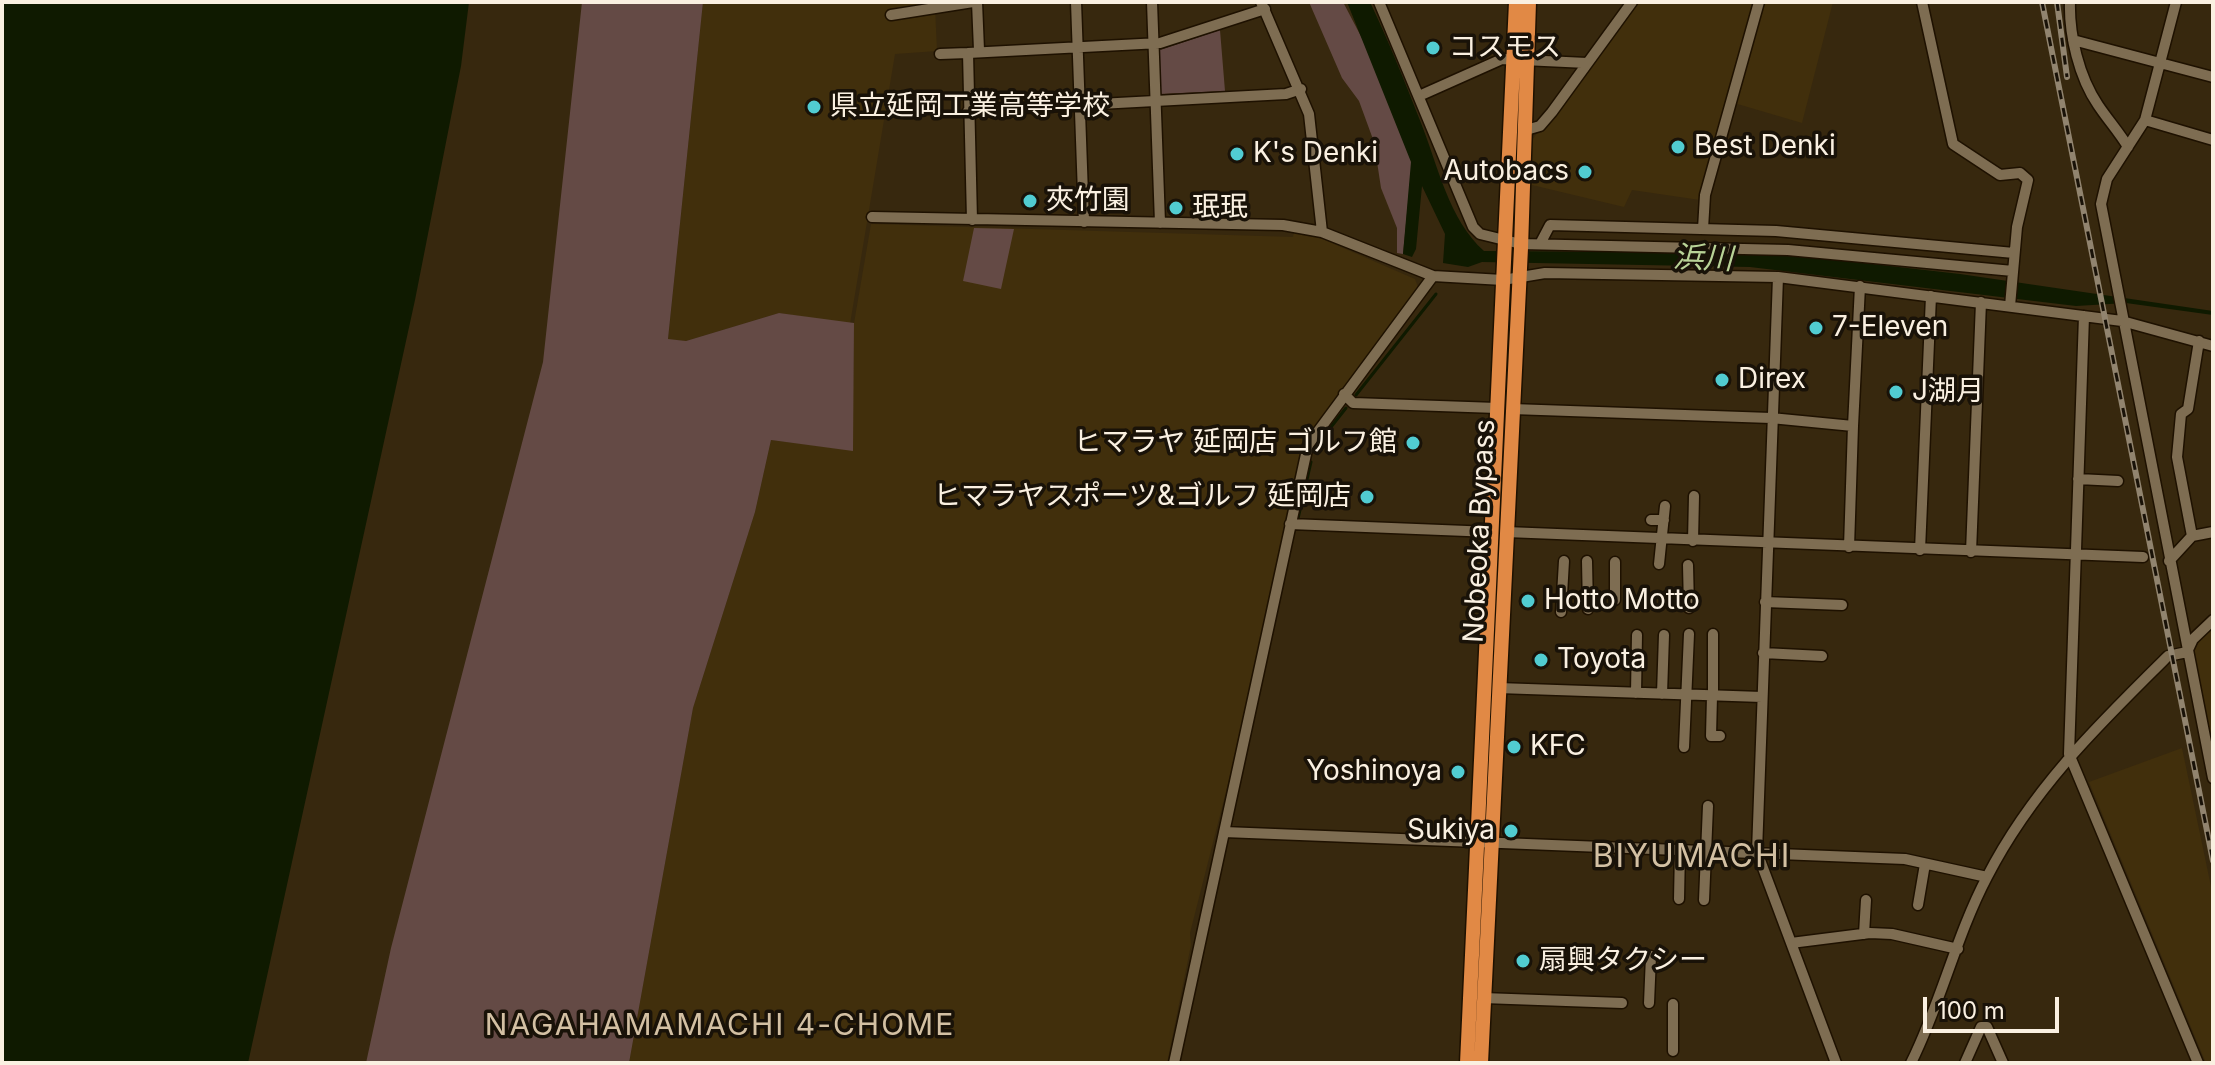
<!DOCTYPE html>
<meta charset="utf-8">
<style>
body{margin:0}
#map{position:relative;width:2215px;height:1065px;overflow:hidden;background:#37280e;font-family:Inter,sans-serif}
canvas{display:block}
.frame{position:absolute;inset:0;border:4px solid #faf0e1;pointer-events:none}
.scale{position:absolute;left:1923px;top:997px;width:136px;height:36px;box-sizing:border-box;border:4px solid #faf0e1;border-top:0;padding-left:10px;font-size:24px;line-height:28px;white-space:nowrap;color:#faf0e1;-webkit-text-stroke:6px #191208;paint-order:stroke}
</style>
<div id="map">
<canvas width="2215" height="1065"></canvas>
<div class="frame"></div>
<div class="scale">100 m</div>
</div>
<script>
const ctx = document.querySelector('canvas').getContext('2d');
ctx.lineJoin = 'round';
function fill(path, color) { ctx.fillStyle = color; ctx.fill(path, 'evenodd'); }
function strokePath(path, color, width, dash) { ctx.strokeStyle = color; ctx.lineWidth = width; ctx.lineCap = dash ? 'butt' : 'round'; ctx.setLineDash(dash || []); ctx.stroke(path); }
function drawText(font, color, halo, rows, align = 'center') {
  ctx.font = font + ' Inter,"Noto Sans JP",sans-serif'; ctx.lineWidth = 7; ctx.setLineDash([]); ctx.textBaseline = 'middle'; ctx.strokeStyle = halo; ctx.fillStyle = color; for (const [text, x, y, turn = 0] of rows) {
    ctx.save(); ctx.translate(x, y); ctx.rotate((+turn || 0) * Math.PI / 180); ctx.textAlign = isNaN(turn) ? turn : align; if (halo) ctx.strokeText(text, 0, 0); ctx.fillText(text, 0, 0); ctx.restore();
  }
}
fill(new Path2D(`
 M703,2H955L935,6L937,51L895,54L850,324L779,313L686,341L668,340Z
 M1636,2H1756L1700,200L1632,190L1624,207L1532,185V140Z
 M1762,2H1833L1802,123L1734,103Z
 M871,224L1293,237L1294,232L1320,238L1415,279L1419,290L1304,440L1235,756L1190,933L1191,945L1167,1063H629L693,708L755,512L771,440L852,450L854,323Z
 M2213,626V746L2193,649Z
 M2182,748L2213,896V1063H2206L2089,782Z`), '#412f0c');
fill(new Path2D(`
 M582,2H703L668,339L686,341L779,313L854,323L853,451L771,440L755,512L693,708L629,1063H366L391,948L543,362Z
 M1309,2H1343L1365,44L1412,162L1403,254L1397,253V228L1381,188L1374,142L1359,101L1342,78Z
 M1220,30L1225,91L1159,94L1157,51Z
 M974,228L1014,229L1001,289L963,281Z`), '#644a45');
fill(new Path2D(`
 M2,2H469L461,66L415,300L248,1063H2Z
 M1347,2H1370C1389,42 1405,82 1421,123C1438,166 1449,220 1484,251L1776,253L1960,274L2213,311V315L2126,303L2076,306L1750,267L1482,262L1468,267L1443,263L1445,234L1422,186L1416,249L1412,257L1403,254L1411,162Z`), '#0f1a00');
strokePath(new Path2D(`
 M1356,395L1436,294
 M1316,446L1346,408
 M1297,523L1311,462`), '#0f1a00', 3);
const minor = new Path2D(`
 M977,2L979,50
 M1076,2L1084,222
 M1152,2L1160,223
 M1261,2L1309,114L1322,232
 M1379,2L1473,227L1480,234L1521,244L1788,250L2013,271
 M1922,2L1953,144L2000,175L2020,173L2028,180L2017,227L2010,306
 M2070,2C2069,35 2079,77 2098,105C2108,120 2119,132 2128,147
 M2176,2L2145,120L2107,179L2101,204L2213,778
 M891,15L973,2
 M2073,40L2213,77
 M940,54L968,53
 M1419,96L1502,59L1587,63
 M968,111L1286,94L1301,89
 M2145,120L2213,140
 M1526,130L1540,126L1552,112L1632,2
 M872,217L1283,225L1322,232L1433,276L1503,280L1545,273L1778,277L2122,321L2213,346
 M972,220L968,53L1160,43L1265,9
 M1703,229L1705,195L1759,2
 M1540,244L1550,225L1776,231L2014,253
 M1778,277L1757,852L1836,1063
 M2084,316L2069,754L2198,1063
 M1344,394L1353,403L1497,408
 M1512,409L1771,418L1853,426L1849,547
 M1853,426L1860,286
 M2078,479L2118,481
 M1651,520H1664
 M1290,524L1492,532
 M1506,532L2143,557
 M2192,536L2177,457L2181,414L2188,409L2199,341
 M1693,541L1694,496
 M1920,550L1931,296
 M1971,552L1981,302
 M1587,561L1588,609
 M2169,561L2192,536L2213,532
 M1659,564L1665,506
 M1688,565L1689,608
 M1615,600V562
 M1765,602L1842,605
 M1561,612L1564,561
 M1713,634V696
 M1763,653L1822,656
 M1498,688L1762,697
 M1636,693L1637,635
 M1662,694L1664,635
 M1712,696L1711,736H1720
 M1684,747L1689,634
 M1224,832L1905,859L1987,877
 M1679,899L1680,850
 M1704,900L1708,806
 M1918,905L1925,864
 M1864,934L1866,900
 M1791,943L1870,933L1892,934L1958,949
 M1483,998L1622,1003
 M1649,1003L1651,956
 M1673,1051V1004
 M1174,1063L1308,445L1433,276
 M1911,1063C1941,1003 1956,936 1987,877C2032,789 2099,724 2168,656L2187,652L2193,639L2213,620
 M1965,1063L1981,1027H1987L2003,1063`);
const highway = new Path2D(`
 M1467,1063L1516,2
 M1481,1063L1521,248L1529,2`);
strokePath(minor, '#1e1100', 13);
strokePath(highway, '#1e1100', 17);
strokePath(minor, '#7e6d52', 10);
strokePath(highway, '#e18945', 14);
const rail = new Path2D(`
 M2042,2L2213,861
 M2057,2L2067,77`);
strokePath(rail, '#91846f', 6);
strokePath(rail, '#191208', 3, [9]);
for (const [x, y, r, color] of [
 [1433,48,8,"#51ccd1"],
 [814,107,8,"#51ccd1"],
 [1678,147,8,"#51ccd1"],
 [1237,154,8,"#51ccd1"],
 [1585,172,8,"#51ccd1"],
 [1030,201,8,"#51ccd1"],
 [1176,208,8,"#51ccd1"],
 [1816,328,8,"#51ccd1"],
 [1722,380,8,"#51ccd1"],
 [1896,392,8,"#51ccd1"],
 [1413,443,8,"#51ccd1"],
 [1367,497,8,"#51ccd1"],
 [1528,601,8,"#51ccd1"],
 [1541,660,8,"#51ccd1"],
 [1514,747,8,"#51ccd1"],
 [1458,772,8,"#51ccd1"],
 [1511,831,8,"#51ccd1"],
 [1523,961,8,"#51ccd1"]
]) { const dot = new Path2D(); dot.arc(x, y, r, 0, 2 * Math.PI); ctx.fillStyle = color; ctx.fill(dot); strokePath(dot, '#191208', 3); }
drawText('28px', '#faf0e1', '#191208', [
 ["コスモス",1449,48],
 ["県立延岡工業高等学校",830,107],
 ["Best Denki",1694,147],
 ["K's Denki",1253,154],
 ["Autobacs",1569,172,"right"],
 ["夾竹園",1046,201],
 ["珉珉",1192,208],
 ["7-Eleven",1832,328],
 ["Direx",1738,380],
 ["J湖月",1912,392],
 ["ヒマラヤ 延岡店 ゴルフ館",1397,443,"right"],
 ["ヒマラヤスポーツ&ゴルフ 延岡店",1351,497,"right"],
 ["Hotto Motto",1544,601],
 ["Toyota",1557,660],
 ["KFC",1530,747],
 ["Yoshinoya",1442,772,"right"],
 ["Sukiya",1495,831,"right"],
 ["扇興タクシー",1539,961]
], 'left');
drawText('28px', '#faf0e1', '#191208', [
 ["Nobeoka Bypass",1480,531,-87]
]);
drawText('italic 30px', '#b9d397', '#191208', [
 ["浜川",1703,259,2]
]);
ctx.letterSpacing = '2px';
drawText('30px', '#d3c0a3', '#191208', [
 ["NAGAHAMAMACHI 4-CHOME",720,1026]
]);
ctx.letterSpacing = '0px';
ctx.letterSpacing = '2px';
drawText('32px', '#d3c0a3', '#191208', [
 ["BIYUMACHI",1692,857]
]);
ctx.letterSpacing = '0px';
</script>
